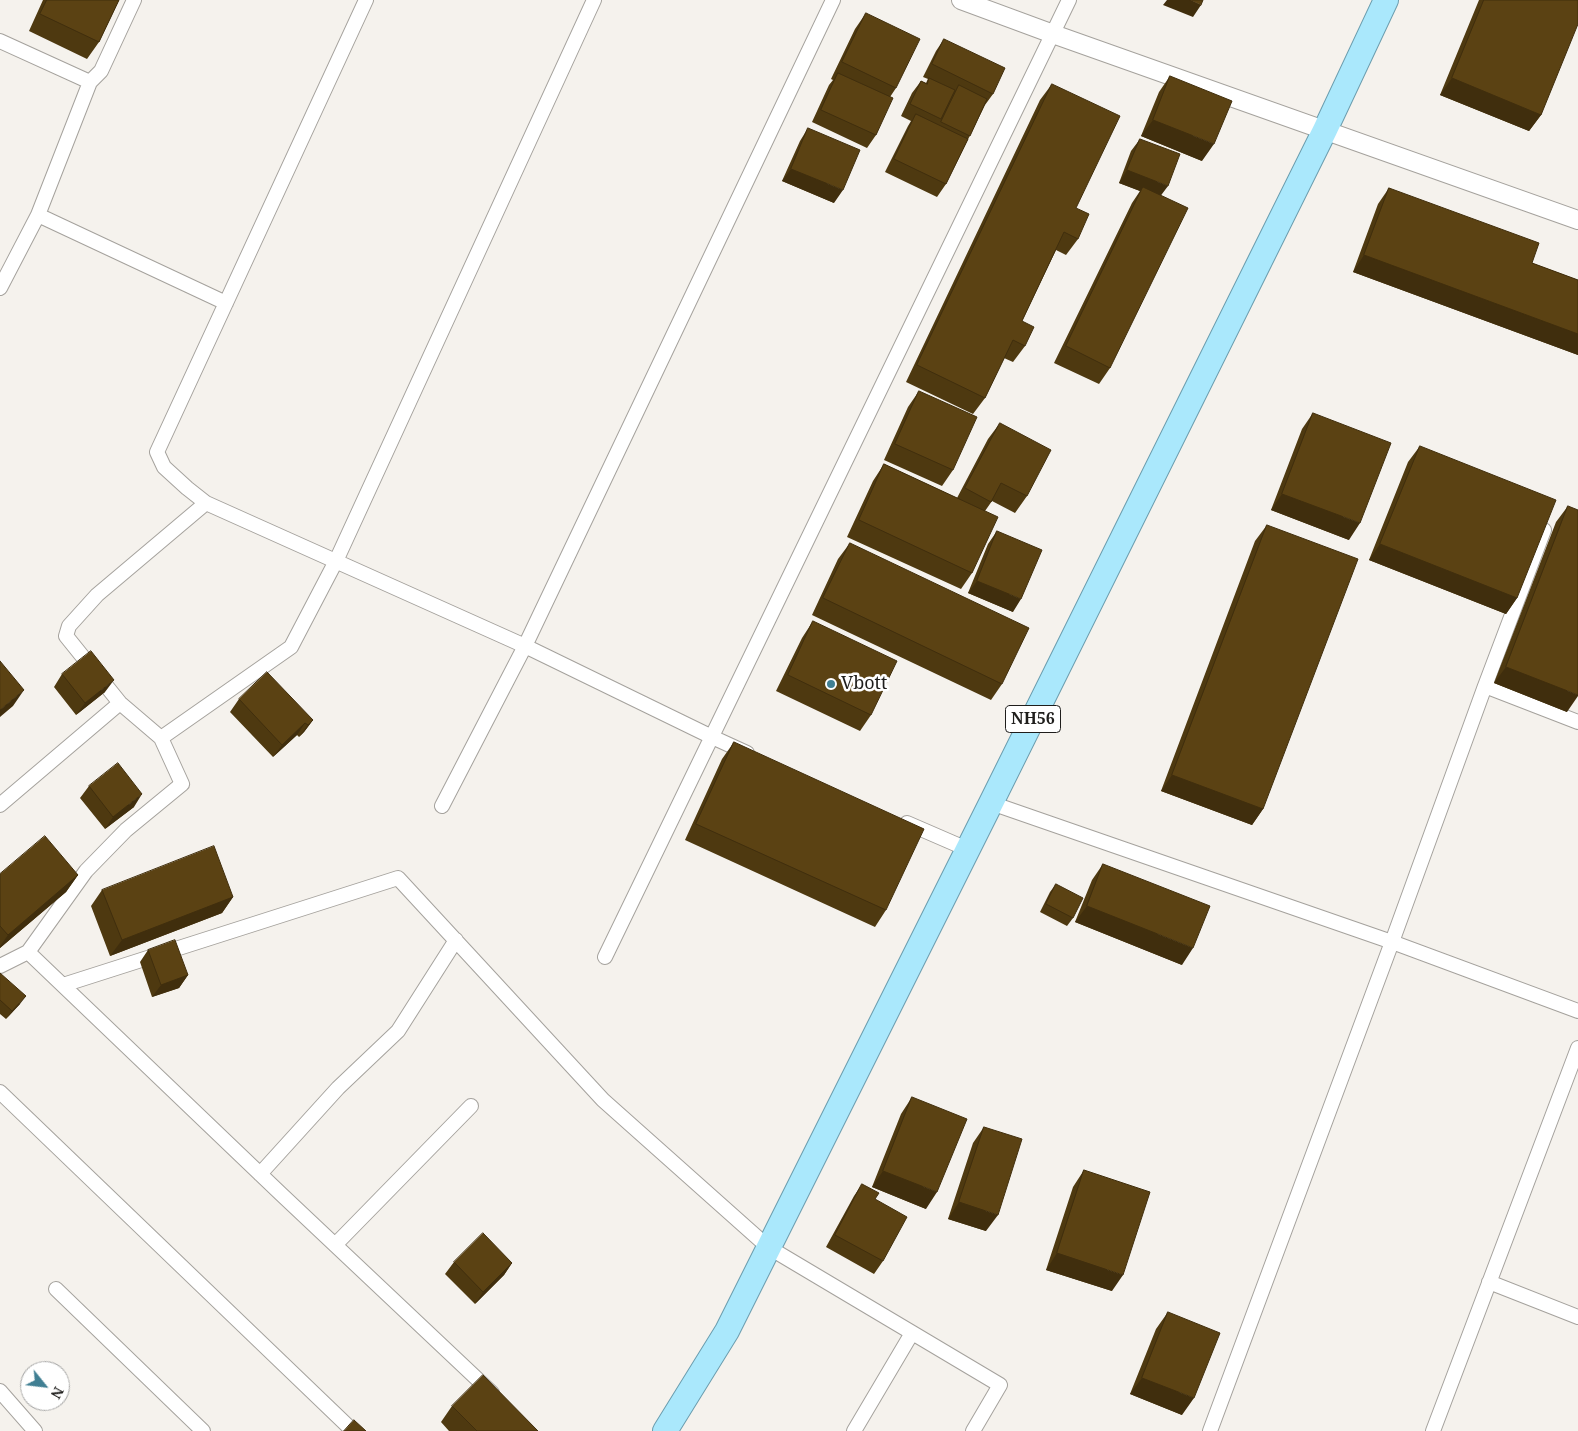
<!DOCTYPE html>
<style>
body{margin:0}
#map{position:relative;width:1578px;height:1431px;overflow:hidden;background:#f5f2ed;font-family:"Noto Serif",serif}
canvas{display:block}
.north{position:absolute;left:20px;top:1361px;width:50px;height:50px;box-sizing:border-box;background:#fff;border:1px solid #a5a5a4;border-radius:50%;rotate:119deg;font-size:14px;font-weight:700;line-height:20px;text-align:center;color:#1f1e1c}
.north::after{content:'';display:block;margin:auto;width:18px;height:22px;background:#407f93;clip-path:polygon(50% 0,100% 100%,50% 72%,0 100%)}
</style>
<div id="map">
<canvas width="1578" height="1431"></canvas>
<div class="north">N</div>
</div>
<script>
const ctx = document.querySelector('canvas').getContext('2d');
ctx.lineJoin = 'round';
function strokePath(path, color, width, dash) { ctx.strokeStyle = color; ctx.lineWidth = width; ctx.lineCap = dash ? 'butt' : 'round'; ctx.setLineDash(dash || []); ctx.stroke(path); }
function fill(path, color) { ctx.fillStyle = color; ctx.fill(path, 'evenodd'); }
function drawText(font, color, halo, rows, align = 'center') {
  ctx.font = font + ' "Noto Serif",serif'; ctx.lineWidth = 5; ctx.setLineDash([]); ctx.textBaseline = 'middle'; ctx.strokeStyle = halo; ctx.fillStyle = color; for (const [text, x, y, turn = 0] of rows) {
    ctx.save(); ctx.translate(x, y); ctx.rotate((+turn || 0) * Math.PI / 180); ctx.textAlign = isNaN(turn) ? turn : align; if (halo) ctx.strokeText(text, 0, 0); ctx.fillText(text, 0, 0); ctx.restore();
  }
}
const minor = new Path2D(`
 M366,0L157,452L164,467L187,488L206,503L525,646L442,806
 M0,41L90,82
 M38,215L226,303
 M0,288L38,215L90,82L101,71L134,0
 M1485,686L1544,530
 M161,738L291,647L336,561L594,0
 M747,753L712,737L525,646L833,0
 M991,803L1392,942L1578,1011
 M0,805L120,703
 M907,823L967,849
 M28,952L281,1194L492,1393
 M605,957L1069,0
 M0,966L28,952L86,871L126,830L182,784L161,738L120,703L66,636L69,626L97,595L206,503
 M63,985L398,878L603,1100L768,1247L1000,1385L973,1431
 M0,1092L353,1431
 M260,1174L338,1088L398,1031L456,940
 M335,1245L471,1106
 M1489,1282L1578,1317
 M56,1289L203,1431
 M0,1391L35,1431
 M854,1431L912,1333
 M1210,1431L1392,942L1485,686L1578,722
 M1433,1431L1578,1048`);
const tertiary = new Path2D(`
 M961,0L1053,34L1578,220`);
const trunk = new Path2D(`
 M665,1431L727,1331L991,803L1325,130L1386,0`);
strokePath(minor, '#a5a29d', 16);
strokePath(tertiary, '#a5a29d', 20);
strokePath(trunk, '#6b9dae', 26);
strokePath(minor, '#fff', 14);
strokePath(tertiary, '#fff', 18);
strokePath(trunk, '#aae8fc', 24);
fill(new Path2D(`
 M43,0H119L99,42L87,59L29,31Z
 M1479,0H1578L1541,115L1529,131L1440,95Z
 M866,13L896,88L890,97L876,135L867,148L812,122L829,85L833,80L831,79L855,29Z
 M944,39L993,94L985,105L946,184L937,197L885,172L908,126L911,121L901,116L912,93L921,81L926,83L928,79L923,77L936,51Z
 M1170,76L1202,161L1141,136L1159,92Z
 M1052,84L1076,208L1078,239L1066,255L1056,250L1022,321L1025,346L1013,362L1004,358L985,398L973,414L906,382L1040,100Z
 M808,128L834,203L782,181L800,141Z
 M1140,139L1161,195L1110,368L1099,384L1054,363L1132,203L1140,191L1119,183L1131,151Z
 M1389,188L1532,263L1578,280V355L1353,272L1378,204Z
 M919,391L953,470L942,486L884,460L908,407Z
 M1313,413L1349,540L1271,510L1302,429Z
 M1000,423L1027,496L1015,513L992,501L985,511L972,573L961,589L847,537L873,481L884,464L957,498L988,439Z
 M1420,446L1517,598L1506,614L1369,560L1408,462Z
 M1568,506L1567,712L1494,683L1556,522Z
 M1267,525L1263,809L1252,825L1161,791L1255,541Z
 M997,531L1013,612L968,593L988,544Z
 M850,543L1002,684L991,700L812,615L838,559Z
 M813,621L871,715L860,731L776,691L802,638Z
 M62,674L105,692L76,715L54,687Z
 M239,699L313,720L304,732L299,737L297,735L273,757L230,712Z
 M734,742L886,910L875,927L685,840L722,759Z
 M89,786L134,807L105,829L80,798Z
 M1103,864L1182,965L1075,922L1092,880Z
 M0,874L78,875L66,892L0,948Z
 M1056,884L1073,918L1067,926L1040,912L1050,892Z
 M102,890L233,897L222,913L110,956L91,906Z
 M148,950L188,975L179,988L152,997L140,962Z
 M0,973L20,1004L6,1019L0,1014Z
 M912,1097L926,1209L872,1187L901,1114Z
 M984,1127L986,1231L948,1219L973,1143Z
 M1084,1170L1112,1291L1046,1270L1073,1187Z
 M862,1184L875,1199L883,1261L874,1274L826,1247L854,1196Z
 M454,1262L512,1263L504,1275L475,1304L445,1274Z
 M1168,1312L1182,1415L1130,1394L1156,1329Z
 M452,1406L538,1431H449L441,1422Z`), '#4e3910');
fill(new Path2D(`
 M1167,0H1190L1201,5L1193,17L1163,5Z
 M1452,78L1541,115L1529,131L1440,95Z
 M1153,120L1214,144L1202,161L1141,136Z
 M791,169L843,190L834,203L782,181Z
 M1127,170L1168,186L1159,198L1143,187L1140,191L1119,183Z
 M1364,255L1578,334V355L1353,272Z
 M1282,494L1360,523L1349,540L1271,510Z
 M1380,544L1517,598L1506,614L1369,560Z
 M977,581L1021,599L1013,612L968,593Z
 M1506,667L1578,695V696L1567,712L1494,683Z
 M114,680L105,692L76,715L85,703Z
 M24,690L13,706L0,717V710Z
 M313,720L304,732L299,737L308,725Z
 M305,723L297,735L273,757L282,745Z
 M1172,775L1263,809L1252,825L1161,791Z
 M142,794L134,807L105,829L113,817Z
 M78,875L66,892L0,948V946L8,935Z
 M233,897L222,913L110,956L122,940Z
 M1087,906L1193,948L1182,965L1075,922Z
 M188,975L179,988L152,997L161,985Z
 M26,996L20,1004L6,1019L12,1011Z
 M883,1171L937,1192L926,1209L872,1187Z
 M959,1202L998,1215L986,1231L948,1219Z
 M1057,1253L1123,1275L1112,1291L1046,1270Z
 M512,1263L504,1275L475,1304L483,1292Z
 M1142,1378L1194,1398L1182,1415L1130,1394Z`), '#402e0d');
const building = new Path2D(`
 M47,0H119L99,42L40,14Z
 M1190,0H1203L1201,5Z
 M1484,0H1578V24L1541,115L1452,78Z
 M866,13L920,39L896,88L842,62Z
 M944,39L1005,68L993,94L932,64Z
 M838,73L893,98L876,135L821,110Z
 M1170,76L1232,101L1214,144L1153,120Z
 M929,78L955,90L941,119L910,104L921,81L927,84Z
 M1052,84L1120,116L1076,208L1089,214L1078,239L1064,232L1022,321L1034,327L1025,346L1013,340L985,398L917,365Z
 M959,85L987,99L970,136L941,122Z
 M916,114L968,139L946,184L894,159Z
 M808,128L860,150L843,190L791,169Z
 M1140,139L1180,154L1168,186L1127,170Z
 M1143,187L1188,208L1110,368L1066,346Z
 M1389,188L1539,243L1532,263L1578,280V334L1364,255Z
 M919,391L977,417L953,470L895,444Z
 M1313,413L1391,443L1360,523L1282,494Z
 M1000,423L1051,450L1027,496L1001,483L991,502L965,488Z
 M1420,446L1556,500L1517,598L1380,544Z
 M884,464L998,517L972,573L859,520Z
 M1568,506L1578,510V695L1506,667Z
 M1267,525L1358,559L1263,809L1172,775Z
 M997,531L1042,550L1021,599L977,581Z
 M850,543L1029,628L1002,684L823,598Z
 M813,621L897,661L871,715L788,675Z
 M91,651L114,680L85,703L62,674Z
 M0,661L24,690L0,710Z
 M267,672L313,720L308,725L305,723L282,745L239,699Z
 M734,742L924,829L886,910L696,824Z
 M118,763L142,794L113,817L89,786Z
 M45,836L78,875L8,935L0,926V874Z
 M214,846L233,897L122,940L102,890Z
 M1103,864L1210,906L1193,948L1087,906Z
 M1056,884L1083,898L1073,918L1046,904Z
 M175,940L188,975L161,985L148,950Z
 M0,973L26,996L12,1011L0,1000Z
 M912,1097L967,1119L937,1192L883,1171Z
 M984,1127L1022,1139L998,1215L959,1202Z
 M1084,1170L1150,1192L1123,1275L1057,1253Z
 M862,1184L879,1193L875,1199L907,1217L883,1261L835,1235Z
 M483,1233L512,1263L483,1292L454,1262Z
 M1168,1312L1220,1333L1194,1398L1142,1378Z
 M483,1375L538,1431H477L452,1406Z
 M354,1420L366,1431H344Z`);
fill(building, '#5b4213');
strokePath(building, '#402e0d', 1);
for (const [x, y, r, color] of [
 [831,684,5,"#407f93"]
]) { const dot = new Path2D(); dot.arc(x, y, r, 0, 2 * Math.PI); ctx.fillStyle = color; ctx.fill(dot); strokePath(dot, '#fff', 2); }
for (const [x, y, w] of [
 [1033,719,55]
]) { const box = new Path2D(); box.roundRect(x - w / 2, y - 13.5, w, 27, 4); ctx.fillStyle = '#fff'; ctx.fill(box); strokePath(box, '#1f1e1c', 1); }
drawText('bold 16px', '#1f1e1c', null, [
 ["NH56",1033,719]
]);
drawText('18px', '#1f1e1c', '#fff', [
 ["Vbott",841,684]
], 'left');
</script>
